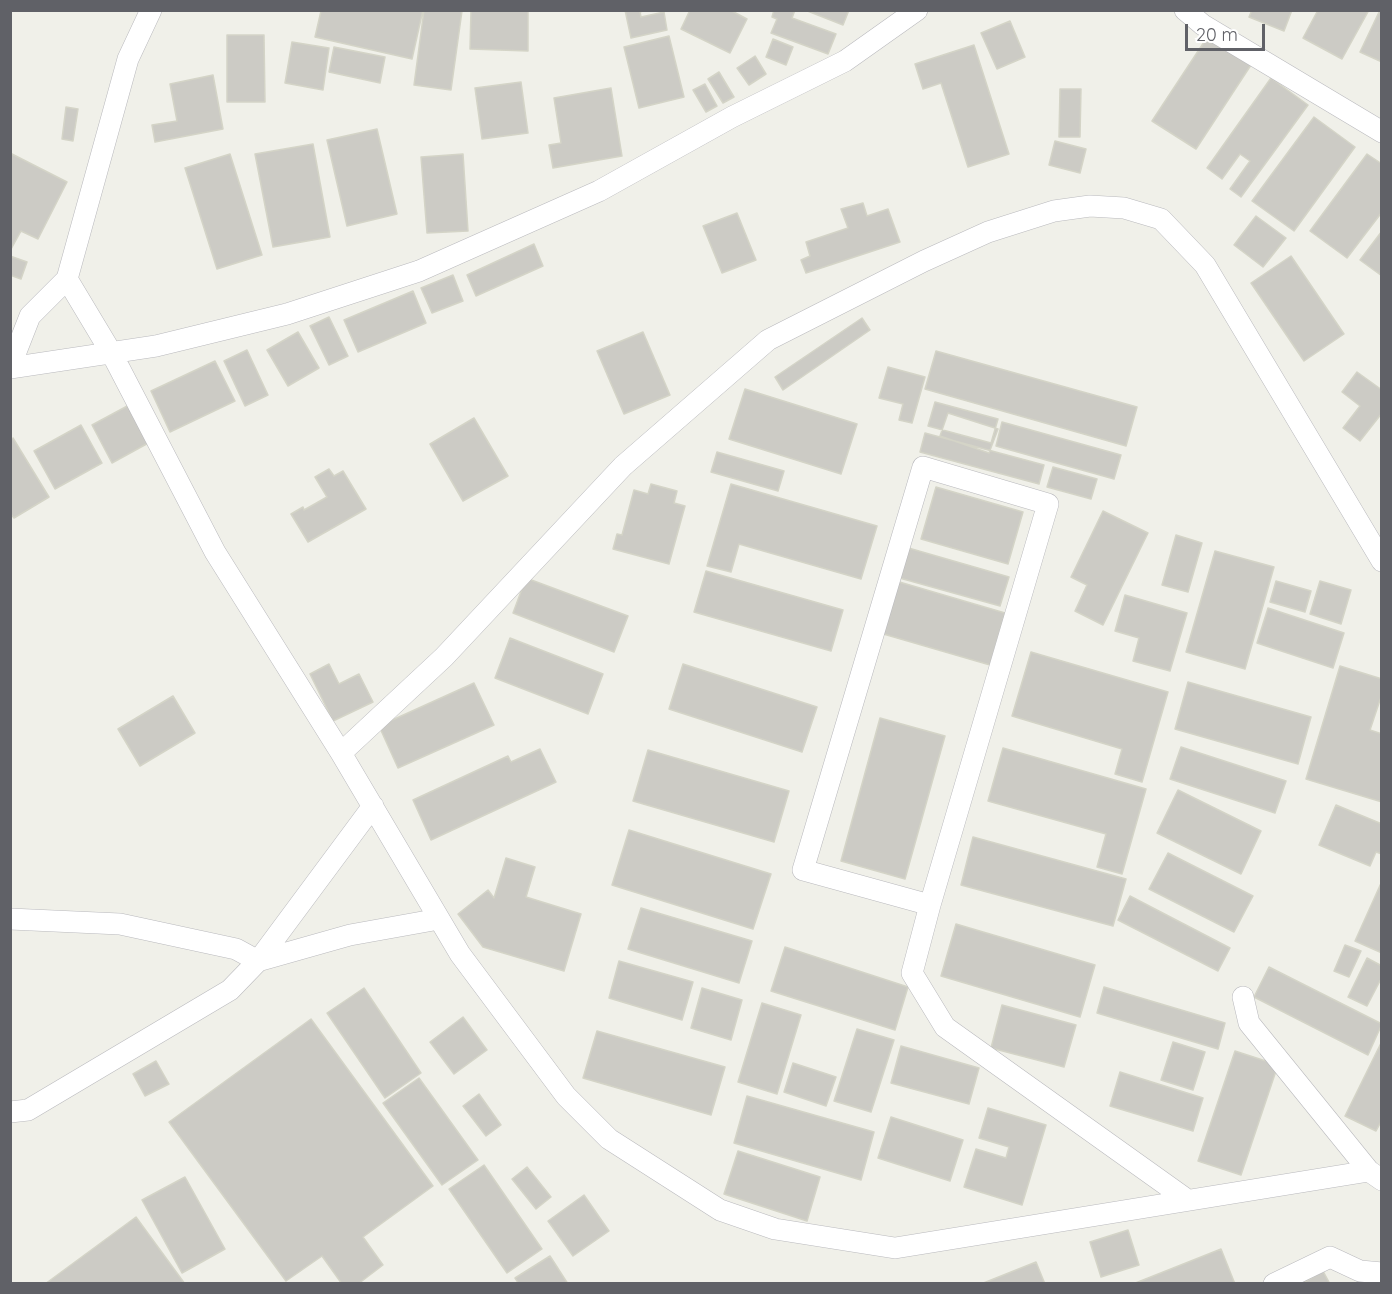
<!DOCTYPE html>
<style>
body{margin:0}
#map{position:relative;width:1392px;height:1294px;overflow:hidden;background:#f0f0e9;font-family:Quicksand,sans-serif}
canvas{display:block}
.frame{position:absolute;inset:0;border:12px solid #606167;pointer-events:none}
.scale{position:absolute;left:1185px;top:24px;width:80px;height:27px;box-sizing:border-box;border:3px solid #606167;border-top:0;padding-left:8px;font-size:18px;line-height:21px;white-space:nowrap;color:#606167;-webkit-text-stroke:4px #fff;paint-order:stroke}
</style>
<div id="map">
<canvas width="1392" height="1294"></canvas>
<div class="frame"></div>
<div class="scale">20 m</div>
</div>
<script>
const ctx = document.querySelector('canvas').getContext('2d');
ctx.lineJoin = 'round';
function fill(path, color) { ctx.fillStyle = color; ctx.fill(path, 'evenodd'); }
function strokePath(path, color, width, dash) { ctx.strokeStyle = color; ctx.lineWidth = width; ctx.lineCap = dash ? 'butt' : 'round'; ctx.setLineDash(dash || []); ctx.stroke(path); }
const building = new Path2D(`
 M317,10H423L412,59L315,37L321,11Z
 M424,10L462,11L451,90L414,85Z
 M471,10H528V51L470,49Z
 M625,10H646L640,12L641,17L664,12L667,30L631,38Z
 M690,10H730L747,19L730,53L681,29Z
 M774,10H795L792,18L836,34L828,54L771,33L777,19L772,17Z
 M805,10H849L843,25Z
 M1252,10H1292L1284,31L1249,17Z
 M1318,10H1369L1342,59L1303,38Z
 M1380,10H1382V62L1360,52Z
 M1010,21L1025,57L997,69L981,33Z
 M227,35H264L265,102H227Z
 M669,36L684,97L639,108L624,47Z
 M1208,36L1251,65L1196,149L1152,121Z
 M773,39L793,47L786,65L766,57Z
 M292,42L329,48L323,90L285,83Z
 M974,45L1009,154L968,167L941,83L923,89L915,64Z
 M334,47L385,57L380,83L329,72Z
 M755,56L766,74L749,85L737,68Z
 M719,72L734,97L723,103L708,79Z
 M213,75L223,129L155,142L152,125L177,121L170,84Z
 M1271,78L1308,105L1241,197L1230,189L1250,161L1240,154L1222,179L1207,168Z
 M521,82L528,133L482,139L475,88Z
 M705,84L717,106L706,112L693,90Z
 M611,88L622,156L553,168L549,145L561,143L554,98Z
 M1060,89H1081L1080,137H1059Z
 M66,107L78,109L73,141L62,139Z
 M1314,117L1355,147L1294,231L1252,201Z
 M377,129L397,214L347,226L327,140Z
 M1055,141L1086,149L1080,173L1049,165Z
 M313,144L330,237L273,247L255,154Z
 M10,153L67,182L38,239L21,231L10,251Z
 M230,154L262,255L217,269L185,168Z
 M463,154L468,231L427,233L421,157Z
 M1367,154L1382,164V212L1347,258L1310,231Z
 M863,203L867,216L888,209L900,242L806,273L801,260L810,256L806,242L848,228L841,209Z
 M737,213L756,260L722,273L703,226Z
 M1256,216L1286,238L1263,267L1234,245Z
 M1382,231V276L1360,260Z
 M534,244L543,266L476,296L467,275Z
 M10,256L27,262L21,279L10,275Z
 M1291,256L1344,334L1304,361L1251,283Z
 M453,275L463,301L432,313L421,288Z
 M413,291L426,323L358,352L344,320Z
 M329,317L348,356L329,365L310,326Z
 M862,318L870,330L783,390L775,377Z
 M298,332L319,368L288,386L267,350Z
 M643,332L670,395L624,414L597,351Z
 M247,350L268,395L245,406L224,361Z
 M936,351L1137,407L1126,446L925,389Z
 M215,361L235,401L170,432L151,391Z
 M888,367L925,377L912,423L899,420L903,404L879,398Z
 M1357,372L1382,390V413L1360,441L1343,428L1360,406L1342,392Z
 M745,389L857,424L841,474L729,439Z
 M935,402L998,419L991,443L928,426Z
 M131,404L152,441L112,463L92,425Z
 M948,413L998,429L989,453L940,436Z
 M474,418L508,476L463,501L430,444Z
 M1002,422L1121,455L1114,479L996,446Z
 M81,425L102,463L55,489L34,451Z
 M925,433L1044,465L1039,484L920,452Z
 M13,438L49,497L14,518L10,513V440Z
 M717,452L784,471L778,491L711,472Z
 M1053,467L1097,479L1091,499L1047,487Z
 M329,469L334,476L343,471L366,509L308,542L291,514L303,507L304,510L327,497L315,477Z
 M651,484L677,491L674,503L685,506L669,564L613,549L617,534L622,535L634,490L648,494Z
 M731,484L877,526L861,579L739,544L731,572L707,566Z
 M936,487L1023,512L1008,564L921,539Z
 M1103,511L1148,533L1103,625L1075,611L1087,585L1071,577Z
 M1176,535L1202,543L1188,592L1162,585Z
 M905,547L1009,577L1000,606L896,577Z
 M1215,551L1274,567L1245,669L1186,652Z
 M706,571L843,610L831,651L694,612Z
 M526,578L628,616L614,652L513,613Z
 M896,581L1005,613L990,665L880,633Z
 M1276,581L1311,591L1305,612L1270,602Z
 M1320,581L1351,590L1341,624L1310,614Z
 M1125,595L1187,613L1170,671L1133,661L1139,638L1115,631Z
 M1268,608L1344,633L1333,668L1257,643Z
 M510,638L603,674L588,714L495,678Z
 M1031,652L1168,692L1142,782L1115,774L1122,749L1012,716Z
 M329,664L339,684L359,674L373,702L333,721L310,674Z
 M683,664L817,707L802,752L669,709Z
 M1340,666L1382,679V694L1370,730L1382,734V802L1306,779Z
 M1188,682L1311,717L1298,764L1175,729Z
 M474,683L494,725L398,768L379,726Z
 M173,696L195,733L140,766L118,729Z
 M880,718L945,736L905,879L841,861Z
 M1181,747L1286,781L1275,813L1170,779Z
 M1003,748L1146,789L1122,874L1097,867L1106,834L988,801Z
 M540,749L556,782L431,840L413,800L508,756L511,762Z
 M648,750L789,791L774,842L633,801Z
 M1178,790L1261,831L1241,874L1157,833Z
 M1336,805L1382,824V854L1376,852L1370,866L1319,845Z
 M629,830L771,874L753,929L612,885Z
 M973,837L1126,879L1113,926L961,885Z
 M1168,853L1253,896L1234,932L1149,889Z
 M506,858L535,867L526,897L581,914L564,971L483,947L458,914L488,890L494,898Z
 M1382,881V953L1355,941Z
 M1130,896L1230,948L1218,971L1118,920Z
 M641,908L752,941L739,983L628,949Z
 M956,924L1095,965L1080,1017L941,976Z
 M1345,945L1361,951L1349,977L1334,971Z
 M785,947L908,987L895,1030L771,991Z
 M1367,958L1382,966V977L1367,1006L1348,997Z
 M619,961L693,982L682,1020L609,998Z
 M1269,967L1382,1024L1368,1055L1254,997Z
 M1104,987L1225,1023L1218,1049L1097,1013Z
 M364,988L421,1073L385,1098L327,1013Z
 M702,988L742,1000L731,1040L691,1028Z
 M762,1003L801,1015L777,1094L738,1082Z
 M1002,1005L1076,1025L1064,1067L991,1048Z
 M463,1017L487,1050L454,1074L430,1042Z
 M311,1019L433,1186L363,1237L383,1265L358,1284H342L322,1256L286,1281L169,1122Z
 M857,1029L894,1040L871,1112L834,1101Z
 M597,1031L725,1067L711,1115L583,1078Z
 M1382,1041V1120L1376,1131L1345,1116Z
 M1173,1042L1205,1052L1193,1090L1161,1080Z
 M901,1046L979,1068L969,1104L891,1083Z
 M1235,1051L1278,1065L1241,1175L1198,1161Z
 M156,1061L169,1084L145,1096L133,1074Z
 M793,1063L836,1077L826,1106L784,1092Z
 M1120,1072L1203,1098L1193,1131L1110,1106Z
 M419,1078L478,1160L442,1185L383,1103Z
 M479,1094L501,1125L486,1136L463,1106Z
 M747,1096L874,1132L861,1180L734,1143Z
 M988,1108L1046,1125L1022,1205L964,1187L976,1149L1006,1158L1009,1147L979,1138Z
 M891,1117L963,1140L950,1181L878,1158Z
 M738,1151L820,1177L807,1221L724,1194Z
 M484,1165L542,1249L507,1273L449,1189Z
 M527,1167L551,1197L536,1209L512,1179Z
 M185,1177L225,1249L182,1273L142,1200Z
 M584,1195L609,1231L573,1256L548,1221Z
 M136,1217L185,1284H45Z
 M1128,1230L1139,1265L1101,1277L1090,1242Z
 M1221,1249L1235,1284H1133Z
 M550,1256L568,1284H519L515,1278Z
 M1036,1262L1045,1284H981Z
 M1323,1271L1330,1284H1301Z`);
fill(building, '#cccbc5');
strokePath(building, '#d4d4c7', 1.5);
const street = new Path2D(`
 M1185,10L1203,25L1382,132
 M67,279L112,354L215,552L341,753L460,954L566,1096L609,1139L720,1210L775,1229L895,1248L1369,1171
 M10,367L30,316L67,279L128,59L151,10
 M10,368L156,346L287,314L419,271L599,191L732,117L845,61L917,10
 M341,753L444,657L623,466L768,340L924,261L988,232L1054,211L1090,206L1124,208L1161,219L1205,265L1382,561
 M930,905L1048,504L923,467L803,870L930,905L912,973L945,1027L1186,1199
 M10,919L120,924L236,949L258,961L373,806
 M1243,997L1249,1023L1369,1171L1382,1180
 M10,1112L28,1110L230,990L258,961L350,935L439,919
 M1274,1284L1330,1257L1360,1271L1382,1273`);
strokePath(street, '#b9b9bd', 22);
strokePath(street, '#fff', 21);
</script>
